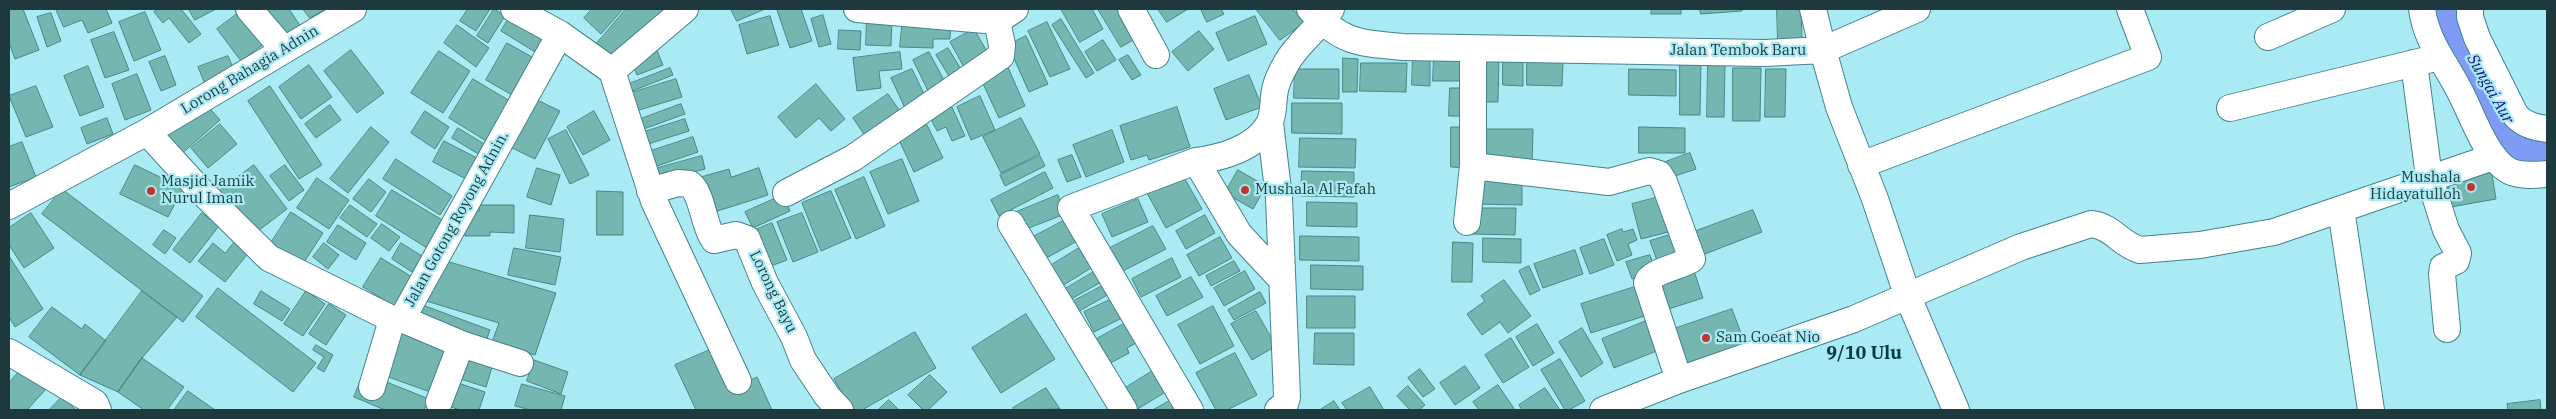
<!DOCTYPE html>
<style>
body{margin:0}
#map{position:relative;width:2556px;height:419px;overflow:hidden;background:#a9eaf5;font-family:"IBM Plex Serif",serif}
canvas{display:block}
.frame{position:absolute;inset:0;border:10px solid #1f3a3e;pointer-events:none}
</style>
<div id="map">
<canvas width="2556" height="419"></canvas>
<div class="frame"></div>
</div>
<script>
const ctx = document.querySelector('canvas').getContext('2d');
ctx.lineJoin = 'round';
function strokePath(path, color, width, dash) { ctx.strokeStyle = color; ctx.lineWidth = width; ctx.lineCap = dash ? 'butt' : 'round'; ctx.setLineDash(dash || []); ctx.stroke(path); }
function fill(path, color) { ctx.fillStyle = color; ctx.fill(path, 'evenodd'); }
function drawText(font, color, halo, rows, align = 'center') {
  ctx.font = font + ' "IBM Plex Serif",serif'; ctx.lineWidth = 4.5; ctx.setLineDash([]); ctx.textBaseline = 'middle'; ctx.strokeStyle = halo; ctx.fillStyle = color; for (const [text, x, y, turn = 0] of rows) {
    ctx.save(); ctx.translate(x, y); ctx.rotate((+turn || 0) * Math.PI / 180); ctx.textAlign = isNaN(turn) ? turn : align; if (halo) ctx.strokeText(text, 0, 0); ctx.fillText(text, 0, 0); ctx.restore();
  }
}
strokePath(new Path2D(`
 M2455,9L2463,43L2519,140L2547,151`), '#7e9bf6', 40);
const building = new Path2D(`
 M9,9H23L39,50L15,59L9,43Z
 M56,9H106L112,23L88,33L82,20L64,27Z
 M158,9H181L201,34L189,43L169,18L163,23L154,12Z
 M189,9H216L195,20Z
 M271,9H289L301,27L284,37L267,11Z
 M303,9H325L310,18Z
 M468,9H490L476,31L460,21Z
 M494,9L505,16L488,43L477,36Z
 M592,9H623L601,34L584,18Z
 M626,9H664L614,68L592,49Z
 M731,9H765L737,21Z
 M782,9H801L812,41L790,48L777,10Z
 M1061,9H1092L1103,29L1080,42Z
 M1098,9H1126L1142,35L1121,47Z
 M1158,9H1188L1167,22Z
 M1201,9H1221L1224,14L1207,22Z
 M1256,9H1293L1304,23L1280,40Z
 M1652,9H1681V14H1651Z
 M1700,9H1742V11L1701,14Z
 M1777,9H1801L1802,39L1778,40Z
 M241,11L265,43L241,61L217,29Z
 M145,12L161,50L134,61L119,22Z
 M513,12L552,36L540,55L501,31Z
 M51,13L61,41L47,47L37,17Z
 M823,15L831,44L819,47L811,19Z
 M770,16L779,45L747,54L739,25Z
 M1255,16L1267,44L1228,61L1216,33Z
 M867,17L892,19L891,46L866,45Z
 M903,18L951,20L950,39H933V48L900,47Z
 M1061,19L1094,73L1086,78L1052,25Z
 M1047,22L1070,69L1050,77L1028,31Z
 M457,25L489,48L476,67L444,43Z
 M974,29L989,55L965,69L950,42Z
 M839,30L861,31L860,50L838,49Z
 M1199,31L1214,49L1188,71L1172,52Z
 M114,32L129,70L105,78L91,40Z
 M1026,36L1048,84L1029,92L1008,45Z
 M1103,40L1116,60L1097,71L1085,52Z
 M507,43L541,62L519,99L486,80Z
 M656,48L663,65L637,75L630,58Z
 M948,48L964,74L952,81L936,55Z
 M351,50L384,93L357,113L324,71Z
 M439,51L470,71L443,113L411,93Z
 M900,52L902,69L879,71L881,88L857,91L853,58Z
 M929,52L947,86L930,95L913,60Z
 M1128,55L1141,75L1132,80L1119,60Z
 M1413,55H1430V86L1412,85Z
 M165,56L176,85L161,91L149,62Z
 M228,56L235,72L205,84L198,67Z
 M1434,56H1465V81H1433Z
 M1475,56H1499L1498,102H1474Z
 M1343,58L1358,59L1357,92H1343Z
 M1503,59H1523V86L1503,85Z
 M1680,61H1701L1700,115H1680Z
 M1527,62H1563L1562,86L1527,85Z
 M1006,63L1025,106L999,118L979,75Z
 M1361,63H1407L1406,92L1360,91Z
 M309,65L332,97L301,119L279,87Z
 M1708,65H1725L1724,117H1707Z
 M88,66L104,107L80,116L64,76Z
 M670,68L673,75L627,93L624,86Z
 M1733,68H1761L1760,121H1733Z
 M912,69L927,100L906,110L891,78Z
 M1295,69H1339V99L1294,98Z
 M1629,69L1676,70V96L1629,95Z
 M1766,69H1786L1785,117H1765Z
 M137,74L151,110L125,120L112,84Z
 M1249,75L1262,107L1226,120L1214,89Z
 M473,79L515,104L491,144L449,118Z
 M676,79L682,97L636,111L631,93Z
 M816,84L845,119L831,131L819,118L796,138L778,117Z
 M36,86L53,127L26,137L9,96Z
 M270,86L322,165L299,179L248,101Z
 M1450,88H1470V116H1449Z
 M888,94L902,114L867,139L853,118Z
 M980,96L995,130L971,140L957,107Z
 M531,97L560,111L535,159L506,145Z
 M204,102L220,120L179,156L163,138Z
 M1292,103H1342V134L1292,133Z
 M681,104L685,114L641,130L638,120Z
 M330,105L341,120L316,138L305,124Z
 M951,105L965,136L952,141L946,127L937,131L929,115Z
 M1177,107L1190,147L1149,160L1147,155L1131,160L1120,126Z
 M425,111L449,127L435,149L411,133Z
 M594,111L610,140L583,155L567,127Z
 M107,118L113,134L87,144L81,128Z
 M1021,118L1040,154L1001,173L983,137Z
 M685,119L689,131L645,145L641,133Z
 M220,124L237,144L208,168L191,148Z
 M927,125L943,158L914,172L898,138Z
 M371,127L389,142L348,193L330,179Z
 M1451,127H1469L1468,168L1451,167Z
 M1639,127L1685,128V153H1639Z
 M458,128L486,145L480,155L452,138Z
 M1475,129H1533L1532,166L1475,165Z
 M566,130L589,175L570,184L548,139Z
 M1112,130L1124,162L1086,177L1073,145Z
 M693,137L698,152L654,167L648,152Z
 M1300,138L1356,139L1355,168L1299,167Z
 M444,141L477,158L466,179L433,162Z
 M22,142L36,177L9,187V147Z
 M1690,153L1696,169L1666,179L1660,164Z
 M1072,155L1081,177L1067,182L1058,160Z
 M702,156L705,169L661,180L658,168Z
 M1040,156L1045,166L1005,186L1000,175Z
 M396,159L452,196L440,215L383,179Z
 M902,159L919,201L888,214L870,172Z
 M135,165L183,188L168,217L120,194Z
 M254,165L287,209L250,237L217,193Z
 M285,165L304,190L289,201L270,176Z
 M537,168L560,175L551,205L527,197Z
 M759,168L768,195L708,214L697,178L729,169L731,177Z
 M2491,168L2496,199L2451,207L2446,176Z
 M1238,170L1266,186L1253,209L1225,193Z
 M1302,171L1354,172V197L1301,196Z
 M1045,172L1053,188L999,216L991,200Z
 M1474,172L1522,173V205L1473,204Z
 M1182,174L1202,209L1166,228L1147,193Z
 M864,177L885,226L856,239L835,190Z
 M317,178L349,200L329,229L297,208Z
 M369,179L386,192L371,212L353,199Z
 M62,189L203,296L183,322L42,214Z
 M392,190L444,221L427,248L376,216Z
 M597,191L623,192V235H597Z
 M831,191L851,238L821,251L802,203Z
 M783,195L790,211L753,228L745,212Z
 M1058,195L1065,214L1021,231L1014,213Z
 M1667,195L1676,230L1641,239L1632,204Z
 M1138,199L1148,222L1112,237L1102,214Z
 M1307,202L1357,203V227L1307,226Z
 M350,205L377,224L367,237L340,218Z
 M479,205H514V233L490,232V236H465V211H479Z
 M1474,208H1516L1515,235L1473,234Z
 M1753,210L1762,232L1697,257L1688,234Z
 M291,212L323,233L301,267L269,246Z
 M31,213L54,248L24,268L9,245V228Z
 M202,213L219,226L190,263L173,250Z
 M802,213L818,252L793,262L777,222Z
 M530,215L564,219L560,252L526,248Z
 M1205,215L1215,233L1186,249L1176,231Z
 M1069,218L1081,239L1039,262L1027,240Z
 M772,223L787,260L763,269L748,233Z
 M382,224L400,237L389,251L371,238Z
 M338,225L366,243L356,260L327,242Z
 M1153,226L1166,249L1119,273L1106,250Z
 M1622,229L1623,232L1633,229L1637,240L1628,244L1632,255L1617,261L1607,235Z
 M164,230L176,238L165,254L153,245Z
 M1679,232L1688,259L1660,269L1650,241Z
 M1300,236L1359,237V261L1300,260Z
 M1220,237L1232,258L1199,276L1187,255Z
 M1483,238L1521,239V263L1483,262Z
 M1604,239L1614,265L1590,274L1580,248Z
 M236,240L250,251L225,282L198,261L213,243L225,253Z
 M1453,242L1473,243L1472,282H1452Z
 M324,243L339,255L328,269L313,257Z
 M401,243L422,256L412,272L392,259Z
 M1084,245L1096,265L1057,289L1045,269Z
 M514,248L561,257L555,285L508,275Z
 M1575,250L1583,274L1543,288L1534,264Z
 M1650,255L1656,272L1632,279L1626,262Z
 M9,256L43,309L15,327L9,317Z
 M381,258L412,277L394,306L363,287Z
 M1172,258L1181,277L1141,297L1132,279Z
 M439,259L556,293L535,355L492,342L499,323L426,301Z
 M1234,261L1240,271L1211,286L1206,276Z
 M1311,265L1363,266V290L1311,289Z
 M1692,265L1703,298L1659,312L1652,281Z
 M1529,266L1540,290L1530,295L1519,271Z
 M1097,270L1103,281L1066,302L1060,292Z
 M1245,271L1255,289L1224,306L1214,288Z
 M1191,277L1203,297L1167,316L1156,296Z
 M1504,280L1531,316L1508,333L1500,322L1482,335L1467,314L1485,301L1481,296Z
 M1106,284L1111,293L1074,314L1068,304Z
 M1641,285L1651,314L1591,333L1581,304Z
 M218,288L316,363L293,392L196,317Z
 M142,291L177,317L142,358L118,392L80,375Z
 M261,291L290,309L282,321L254,304Z
 M306,291L325,304L303,336L284,324Z
 M1260,292L1266,303L1234,320L1228,310Z
 M1307,296H1355V328H1307Z
 M1114,298L1124,317L1094,332L1084,312Z
 M417,303L490,330L485,344L412,318Z
 M329,304L346,315L326,345L309,334Z
 M1213,306L1234,346L1200,364L1178,325Z
 M52,307L82,329L85,324L106,341L80,375L29,337Z
 M1732,309L1745,344L1680,366L1668,331Z
 M1256,311L1276,346L1252,360L1231,324Z
 M1026,314L1055,359L1001,393L972,348Z
 M1651,319L1664,348L1614,368L1602,339Z
 M1129,321L1140,341L1127,348L1129,353L1107,365L1093,341Z
 M1537,324L1554,353L1533,366L1516,337Z
 M382,326L449,350L433,393L366,369Z
 M1582,328L1603,363L1581,377L1559,342Z
 M915,332L936,368L862,410H852L834,379Z
 M1315,333H1354V365L1314,364Z
 M1511,338L1529,367L1503,383L1485,355Z
 M316,345L333,355L324,372L317,368L324,357L313,350Z
 M712,349L730,389L757,377L772,410H696L675,365Z
 M460,350L494,361L486,387L451,376Z
 M1235,353L1257,395L1227,410H1216L1196,373Z
 M142,358L184,387L167,410H144L118,392Z
 M1560,359L1585,401L1569,410H1565L1541,370Z
 M534,360L568,372L561,394L527,381Z
 M1465,366L1480,388L1455,405L1440,383Z
 M23,367L47,388L27,410H9V383Z
 M1159,367L1172,388L1136,410L1122,390Z
 M1420,369L1435,389L1423,397L1408,378Z
 M364,373L429,399L424,410H385L354,397Z
 M930,375L947,392L928,410H923L908,395Z
 M449,380L485,392L479,410H460L442,404Z
 M522,384L565,396L561,410H531L515,406Z
 M1498,385L1515,410H1479L1473,402Z
 M1408,386L1425,405L1419,410H1410L1397,396Z
 M1370,387L1384,410H1347L1342,403Z
 M1046,388L1060,409L1014,410L1013,408Z
 M1545,388L1560,410H1522L1519,405Z
 M188,391L215,410H174Z
 M62,397L76,410H49Z
 M1173,399L1180,410H1153Z
 M889,400L899,410H878Z
 M2540,400L2541,410H2508L2507,404Z
 M1334,401L1340,410H1320Z`);
fill(building, '#75b6b1');
strokePath(building, '#478883', 1);
const minor = new Path2D(`
 M249,9L284,50
 M514,9L560,34L612,71L654,201L738,381
 M857,9L997,21L1015,9
 M1131,9L1156,55
 M1310,9C1342,43 1358,43 1403,47L1765,53L1823,50L1839,107L1875,199L1908,297L1956,410
 M1813,9L1823,50L1917,9
 M2422,9C2426,40 2444,61 2458,88C2471,111 2484,154 2506,169C2517,177 2535,175 2547,174
 M2470,9V17L2477,38L2516,116C2525,125 2534,127 2547,129
 M2268,37L2332,9
 M1473,48V166L1609,182L1649,171L1659,174L1664,182L1692,259C1682,266 1649,272 1647,283L1679,380
 M2414,63L2429,177L2446,230L2458,253L2456,261L2443,267L2442,274L2447,329
 M612,71L685,9
 M2230,108L2431,59
 M1270,123L1279,198L1287,397L1285,404L1278,410
 M147,132L198,188L269,258L396,321L402,319L560,34
 M1196,161L1239,234L1281,279
 M1861,165L2148,57L2130,9
 M650,191L678,183L690,184C703,195 703,225 714,240L736,235L747,239L765,283L794,337L803,360L827,396L840,410
 M786,193L853,158L1001,56L1002,45L997,21
 M9,206L147,132L353,9
 M2341,209L2371,410
 M1467,222L1473,166
 M1011,224L1124,410
 M402,319L461,344L520,363
 M9,352L95,403L98,410
 M372,387L392,320
 M439,402L461,344
 M1190,410L1071,208L1196,161C1221,158 1256,148 1269,124C1275,113 1272,98 1276,86C1278,78 1283,69 1287,62C1298,43 1319,28 1331,9
 M1603,410L1679,380L1854,319L2021,247L2091,224C2112,226 2120,244 2140,250L2200,245L2274,232L2493,157`);
strokePath(minor, '#43838d', 28);
strokePath(minor, '#fff', 26);
for (const [x, y, r, color] of [
 [2471,187,5,"#c23528"],
 [1245,190,5,"#c23528"],
 [151,191,5,"#c23528"],
 [1706,338,5,"#c23528"]
]) { const dot = new Path2D(); dot.arc(x, y, r, 0, 2 * Math.PI); ctx.fillStyle = color; ctx.fill(dot); strokePath(dot, '#a9eaf5', 2); }
drawText('15px', '#1f3a3e', '#a9eaf5', [
 ["Jalan Tembok Baru",1738,51],
 ["Lorong Bahagia Adnin",250,70,-31],
 ["Jalan Gotong Royong Adnin.",457,219,-61],
 ["Lorong Bayu",773,292,64]
]);
drawText('15px', '#1f3a3e', '#a9eaf5', [
 ["Mushala",2461,178,"right"],
 ["Hidayatulloh",2461,195,"right"],
 ["Masjid Jamik",161,182],
 ["Nurul Iman",161,199],
 ["Mushala Al Fafah",1255,190],
 ["Sam Goeat Nio",1716,338]
], 'left');
drawText('italic 16px', '#141780', '#a9eaf5', [
 ["Sungai Aur",2490,89,60]
]);
drawText('bold 18px', '#043b42', '#a9eaf5', [
 ["9/10 Ulu",1864,354]
]);
</script>
